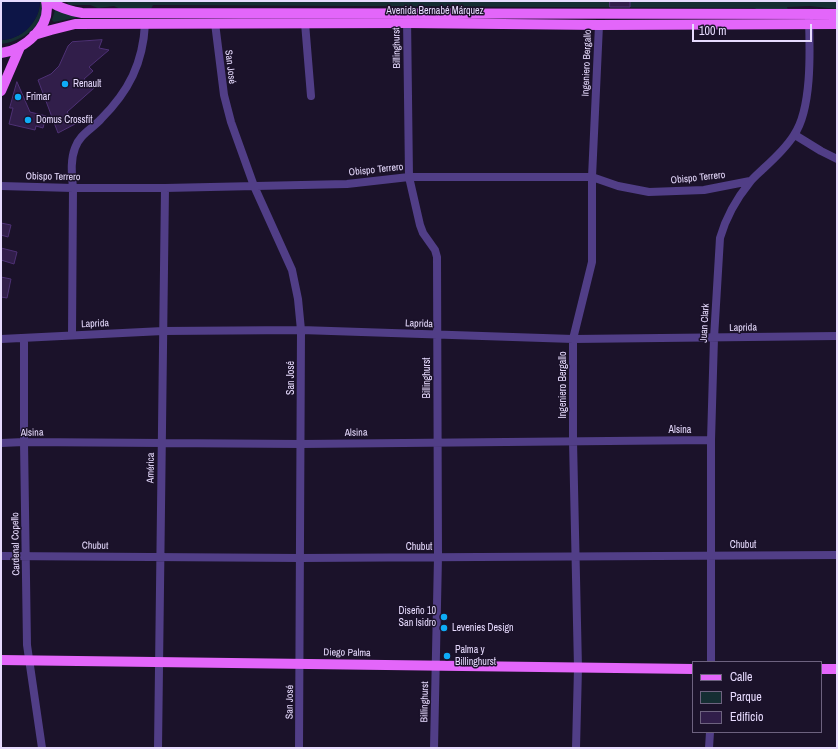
<!DOCTYPE html>
<meta charset="utf-8">
<style>
body{margin:0}
#map{position:relative;width:838px;height:749px;overflow:hidden;background:#1b122a;font-family:"Archivo Narrow",sans-serif}
canvas{display:block}
.frame{position:absolute;inset:0;border:2px solid #e7dbfe;pointer-events:none}
.legend{position:absolute;left:692px;top:661px;width:130px;height:72px;box-sizing:border-box;background:#1b122a;border:1px solid #6d627f;margin:0;padding:5px 7px;list-style:none;font-size:12px;color:#e7dbfe}
.legend li{display:flex;align-items:center;gap:8px;height:20px}
.legend b{width:20px;border:1px solid #6d627f}
.scale{position:absolute;left:692px;top:24px;width:120px;height:18px;box-sizing:border-box;border:2px solid #e7dbfe;border-top:0;padding-left:5px;font-size:12px;line-height:14px;white-space:nowrap;color:#e7dbfe;-webkit-text-stroke:3px #1b122a;paint-order:stroke}
</style>
<div id="map">
<canvas width="838" height="749"></canvas>
<div class="frame"></div>
<ul class="legend">
<li><b style="height:5px;background:#e366fa"></b>Calle</li>
<li><b style="height:11px;background:#152e33"></b>Parque</li>
<li><b style="height:11px;background:#311e4a"></b>Edificio</li>
</ul>
<div class="scale">100 m</div>
</div>
<script>
const ctx = document.querySelector('canvas').getContext('2d');
ctx.lineJoin = 'round';
function fill(path, color) { ctx.fillStyle = color; ctx.fill(path, 'evenodd'); }
function strokePath(path, color, width, dash) { ctx.strokeStyle = color; ctx.lineWidth = width; ctx.lineCap = dash ? 'butt' : 'round'; ctx.setLineDash(dash || []); ctx.stroke(path); }
function drawText(font, color, halo, rows, align = 'center') {
  ctx.font = font + ' "Archivo Narrow",sans-serif'; ctx.lineWidth = 3; ctx.setLineDash([]); ctx.textBaseline = 'middle'; ctx.strokeStyle = halo; ctx.fillStyle = color; for (const [text, x, y, turn = 0] of rows) {
    ctx.save(); ctx.translate(x, y); ctx.rotate((+turn || 0) * Math.PI / 180); ctx.textAlign = isNaN(turn) ? turn : align; if (halo) ctx.strokeText(text, 0, 0); ctx.fillText(text, 0, 0); ctx.restore();
  }
}
fill(new Path2D(`
 M40,1H43C43,6 42,12 41,17C34,33 17,42 1,44V40C21,40 40,22 40,1Z
 M66,1H837V9L810,6L787,7L788,10L756,9L755,8L153,5L151,9H120L114,6L98,8L90,5H69Z
 M55,10L80,17L54,22L52,20Z`), '#152e33');
fill(new Path2D(`
 M1,1H40C40,22 21,40 1,40Z`), '#0d1547');
const building = new Path2D(`
 M610,1H630V7H610Z
 M102,40L99,48L109,50L89,67L93,71L84,79L94,88L67,112L75,124L58,133L38,80L51,74L59,66L68,46L72,42Z
 M17,82L30,112L46,116L43,128L36,126L35,130L9,124L13,108H10Z
 M1,223L11,225L8,237L1,235Z
 M1,248L17,252L14,264L1,260Z
 M1,277L11,279L7,298L1,297Z`);
fill(building, '#311e4a');
strokePath(building, '#4e3175', 1);
strokePath(new Path2D(`
 M407,17L409,177L420,225L423,233L435,250L437,257L438,557L434,748
 M215,23L224,95L231,122L254,186L292,270L298,299L301,330L299,748
 M305,23L311,96
 M795,135L821,151L837,159
 M1,186L73,188H165L347,184L409,177H592L618,186L649,192L704,190L750,181
 M72,335L73,188C72,175 70,161 75,148C79,135 92,129 101,119C129,91 143,63 145,24
 M24,338V442L27,645L42,748
 M1,339L163,331L301,330L573,339L837,336
 M1,443L24,442L301,444L711,440
 M1,556L300,558L837,555
 M711,662V440L714,338L720,238C726,217 737,198 750,182C754,177 759,173 763,169C774,159 786,148 794,135C812,109 810,51 809,19
 M158,748L165,188
 M576,748L578,668L573,441V339L592,262V177L599,25
 M709,748L710,732`), '#513e87', 8);
strokePath(new Path2D(`
 M49,1C60,8 69,11 82,13L837,14
 M34,35L51,30L75,24L407,23L599,25L837,24
 M1,53C24,50 52,27 46,1
 M1,91L20,47
 M1,660L693,669
 M821,669H837`), '#e366fa', 10);
for (const [x, y, r, color] of [
 [65,84,4,"#0eacf7"],
 [18,97,4,"#0eacf7"],
 [28,120,4,"#0eacf7"],
 [444,617,4,"#0eacf7"],
 [444,628,4,"#0eacf7"],
 [447,656,4,"#0eacf7"]
]) { const dot = new Path2D(); dot.arc(x, y, r, 0, 2 * Math.PI); ctx.fillStyle = color; ctx.fill(dot); strokePath(dot, '#1b122a', 1.5); }
drawText('10px', '#e7dbfe', '#1b122a', [
 ["Avenida Bernabé Márquez",435,11],
 ["Billinghurst",397,48,-91],
 ["Ingeniero Bergallo",587,63,-88],
 ["San José",230,67,83],
 ["Obispo Terrero",376,170,-6],
 ["Obispo Terrero",53,177,1],
 ["Obispo Terrero",698,178,-6],
 ["Juan Clark",705,323,-87],
 ["Laprida",95,324,-2],
 ["Laprida",419,324,2],
 ["Laprida",743,328,-1],
 ["San José",291,378,-90],
 ["Billinghurst",427,378,-90],
 ["Ingeniero Bergallo",563,385,-90],
 ["Alsina",680,430],
 ["Alsina",32,433,-1],
 ["Alsina",356,433,-1],
 ["América",151,468,-89],
 ["Cardenal Copello",16,544,-91],
 ["Chubut",743,545],
 ["Chubut",95,546,1],
 ["Chubut",419,547],
 ["Diego Palma",347,653,1],
 ["San José",290,702,-89],
 ["Billinghurst",425,702,-89]
]);
drawText('10px', '#e7dbfe', '#1b122a', [
 ["Renault",73,84],
 ["Frimar",26,97],
 ["Domus Crossfit",36,120],
 ["Diseño 10",436,611,"right"],
 ["San Isidro",436,623,"right"],
 ["Levenies Design",452,628],
 ["Palma y",455,650],
 ["Billinghurst",455,662]
], 'left');
</script>
